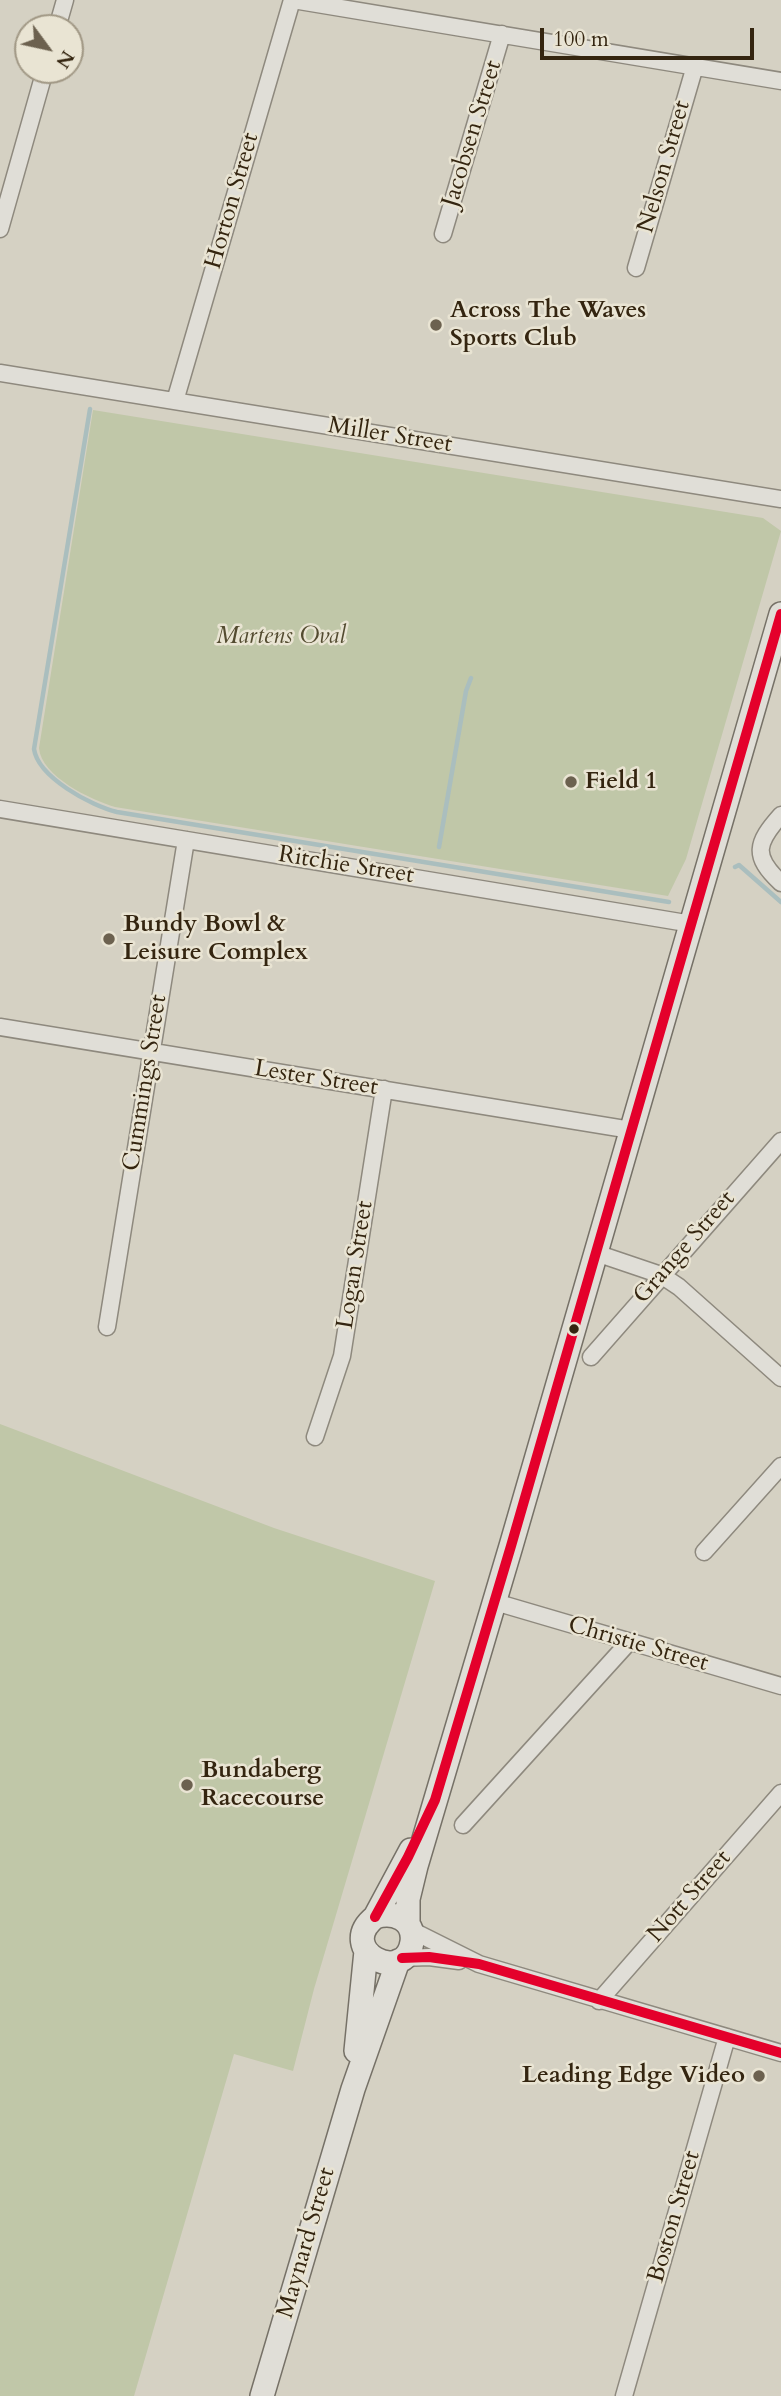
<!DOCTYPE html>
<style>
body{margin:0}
#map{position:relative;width:781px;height:2396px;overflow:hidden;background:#d5d1c3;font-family:Cardo,serif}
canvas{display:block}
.north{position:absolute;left:14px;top:14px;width:70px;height:70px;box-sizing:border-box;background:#e9e4d3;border:2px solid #a19885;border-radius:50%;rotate:123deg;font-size:19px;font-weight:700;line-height:28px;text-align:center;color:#342510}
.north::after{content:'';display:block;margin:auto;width:24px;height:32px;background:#6c614f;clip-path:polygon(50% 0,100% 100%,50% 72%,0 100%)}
.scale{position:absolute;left:540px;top:28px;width:214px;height:32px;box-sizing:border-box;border:4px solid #342510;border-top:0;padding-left:9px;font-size:21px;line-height:24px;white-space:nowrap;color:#342510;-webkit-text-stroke:5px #e9e4d3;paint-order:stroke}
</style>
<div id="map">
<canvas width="781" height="2396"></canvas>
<div class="north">N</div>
<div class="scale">100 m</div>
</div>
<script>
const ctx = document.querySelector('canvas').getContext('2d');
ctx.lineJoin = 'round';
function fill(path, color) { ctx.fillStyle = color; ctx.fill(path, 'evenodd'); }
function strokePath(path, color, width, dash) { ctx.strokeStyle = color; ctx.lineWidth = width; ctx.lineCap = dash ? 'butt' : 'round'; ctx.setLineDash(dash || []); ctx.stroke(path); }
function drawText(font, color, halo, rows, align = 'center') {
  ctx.font = font + ' Cardo,serif'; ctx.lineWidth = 5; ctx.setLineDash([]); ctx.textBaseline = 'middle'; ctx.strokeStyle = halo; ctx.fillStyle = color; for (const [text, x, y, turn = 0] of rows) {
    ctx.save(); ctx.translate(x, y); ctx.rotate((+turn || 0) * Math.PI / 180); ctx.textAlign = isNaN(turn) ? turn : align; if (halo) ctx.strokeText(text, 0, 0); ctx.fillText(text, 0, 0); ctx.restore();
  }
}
fill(new Path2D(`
 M93,410L763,518L781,531L686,859L668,896L115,807C91,800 41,776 39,748Z
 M0,1424L274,1528L435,1581L314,1989L293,2071L234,2054L134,2396H0Z`), '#c0c7a8');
strokePath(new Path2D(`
 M90,409L34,749C38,777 91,806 117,812L669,902
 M439,847L466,691L471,678
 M735,867L739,865L781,902`), '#aabebe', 4.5);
const street = new Path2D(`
 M293,0L781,81
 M57,28L65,0
 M0,229L45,70
 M443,234L502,34
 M636,268L695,66
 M0,373L781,499
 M175,401L292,0
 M0,809L692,924
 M781,815C756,843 752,856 781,883
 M0,1027L631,1130
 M596,1253L661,1275L679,1287L781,1378
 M107,1327L186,840
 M591,1357L781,1141
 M315,1437L342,1356L384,1089
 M704,1552L781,1466
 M495,1602L781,1686
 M463,1825L629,1642
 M411,1930L479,1964L781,2053
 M402,1958L429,1957L459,1961
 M599,2001L781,1793
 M624,2396L727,2037`);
const secondary = new Path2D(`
 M375,1917C393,1911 415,1919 412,1942C405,1987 334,1950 375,1917L411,1850
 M408,1924V1899L416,1866L511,1546L781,614
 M356,2051L366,1951
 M262,2396L353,2089L398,1961`);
strokePath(street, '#8e897e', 19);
strokePath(secondary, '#767167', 26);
strokePath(street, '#e0ded7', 16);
strokePath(secondary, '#e0ded7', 23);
strokePath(new Path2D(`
 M375,1917L408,1857L435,1800L511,1546L781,614
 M402,1958L429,1957L479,1964L781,2053`), '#e4002b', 10);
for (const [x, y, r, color] of [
 [436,325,7,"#6c614f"],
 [571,782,7,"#6c614f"],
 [109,939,7,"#6c614f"],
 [574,1329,6,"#342510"],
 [187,1785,7,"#6c614f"],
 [759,2076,7,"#6c614f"]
]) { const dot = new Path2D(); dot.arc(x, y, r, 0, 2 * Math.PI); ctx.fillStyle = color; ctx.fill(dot); strokePath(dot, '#e9e4d3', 2.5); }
drawText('24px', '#342510', '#e9e4d3', [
 ["Jacobsen Street",473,134,-73],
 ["Nelson Street",665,167,-74],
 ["Horton Street",233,201,-74],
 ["Miller Street",390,436,9],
 ["Ritchie Street",346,866,9],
 ["Lester Street",316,1079,9],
 ["Cummings Street",146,1083,-81],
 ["Grange Street",685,1248,-49],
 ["Logan Street",356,1265,-81],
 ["Christie Street",638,1645,16],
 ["Nott Street",690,1897,-49],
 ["Boston Street",675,2217,-74],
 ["Maynard Street",307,2243,-74]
]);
drawText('bold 24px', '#342510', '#e9e4d3', [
 ["Across The Waves",450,311],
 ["Sports Club",450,339],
 ["Field 1",585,782],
 ["Bundy Bowl &",123,925],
 ["Leisure Complex",123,953],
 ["Bundaberg",201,1771],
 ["Racecourse",201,1799],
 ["Leading Edge Video",745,2076,"right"]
], 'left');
drawText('italic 24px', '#534b30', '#e9e4d3', [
 ["Martens Oval",281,637]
]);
</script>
